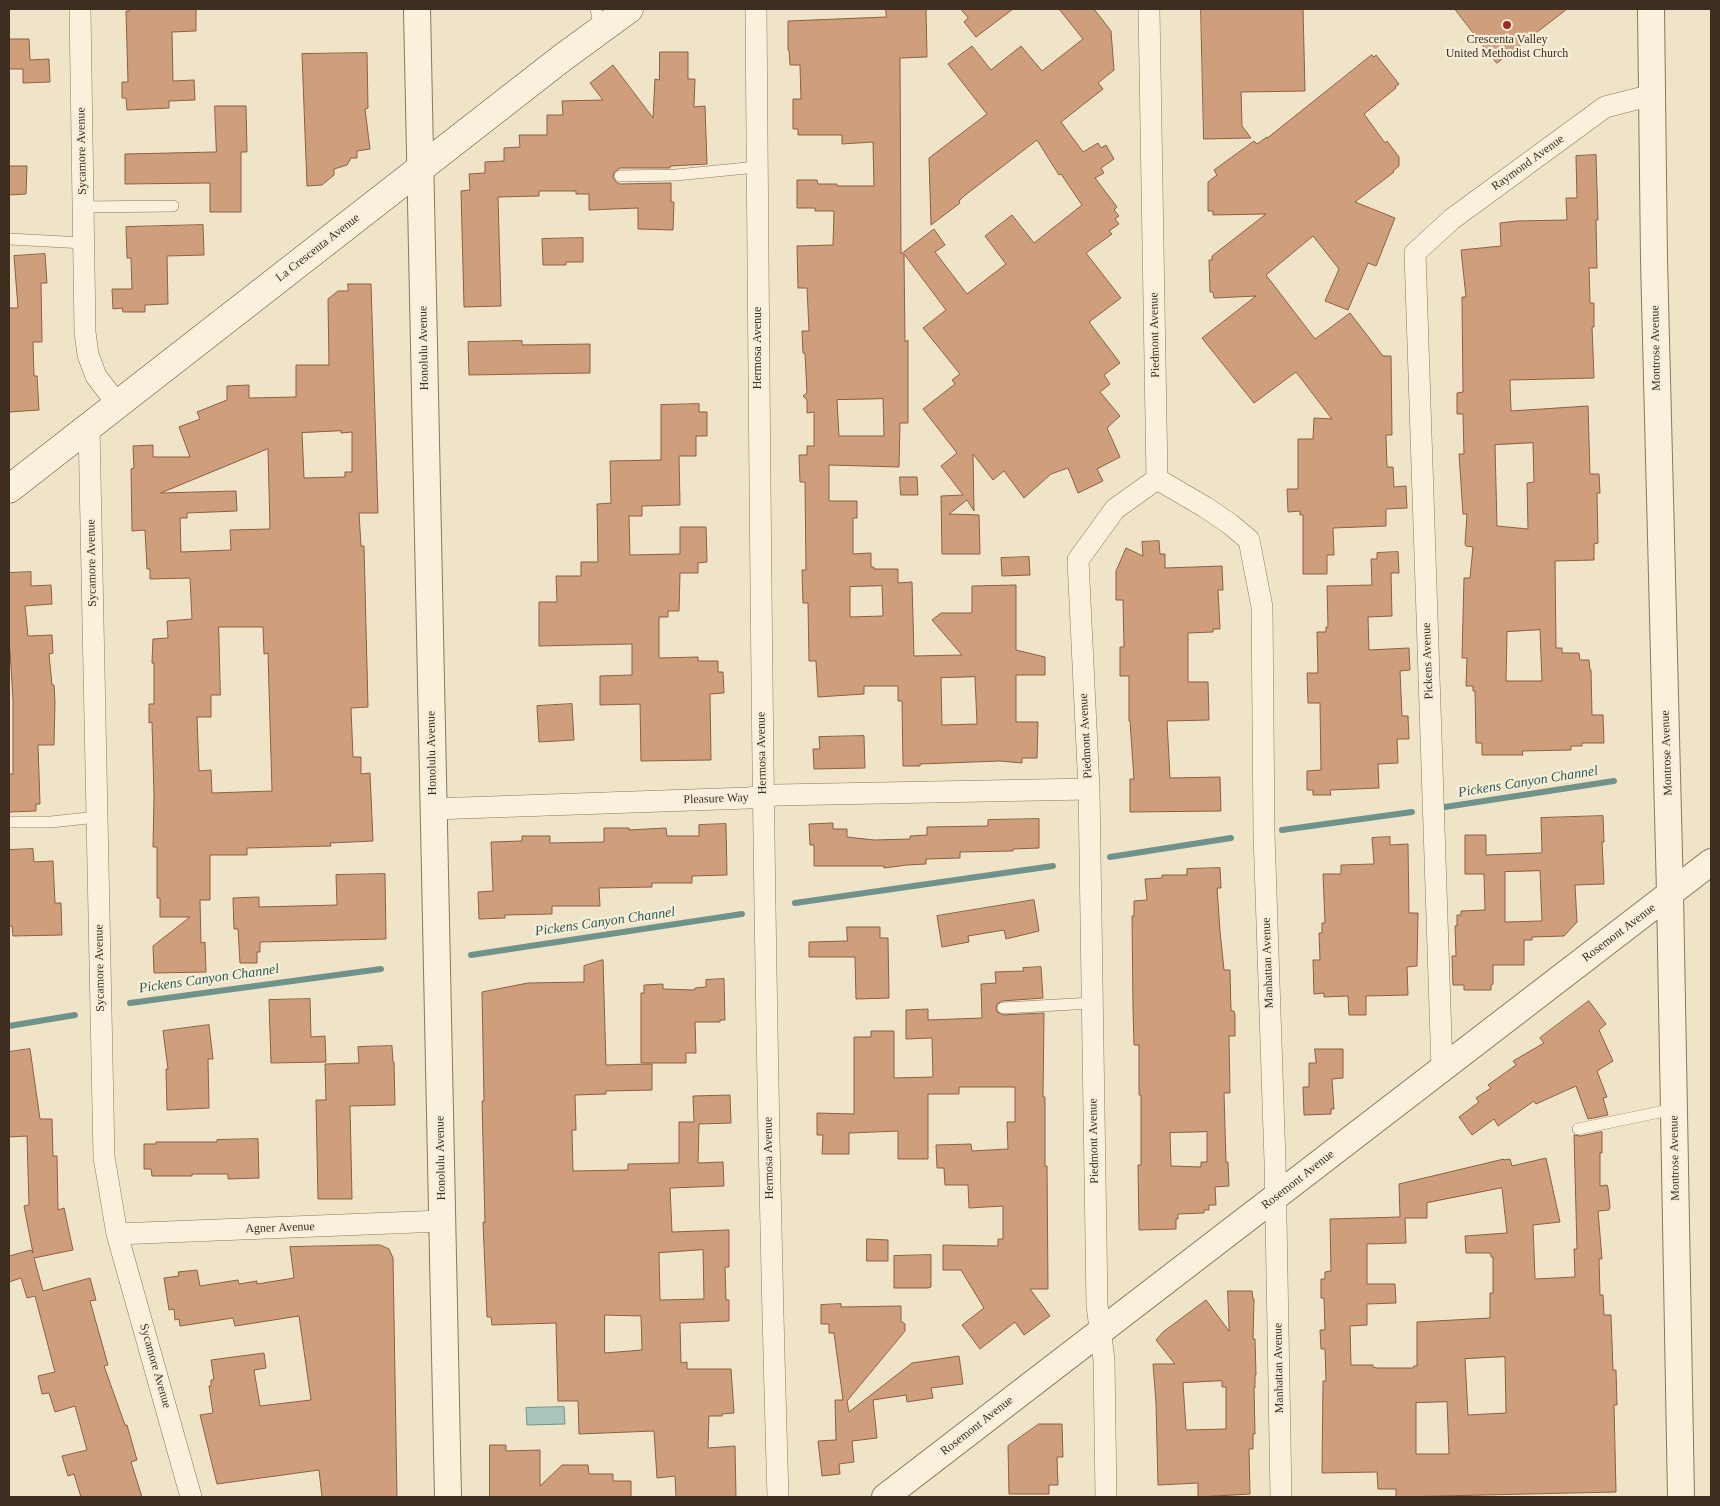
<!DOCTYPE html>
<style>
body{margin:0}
#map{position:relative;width:1720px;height:1506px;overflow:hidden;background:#f0e4c8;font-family:Georgia,serif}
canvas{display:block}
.frame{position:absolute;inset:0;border:10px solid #3d2e20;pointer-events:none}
</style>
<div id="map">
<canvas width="1720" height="1506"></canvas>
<div class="frame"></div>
</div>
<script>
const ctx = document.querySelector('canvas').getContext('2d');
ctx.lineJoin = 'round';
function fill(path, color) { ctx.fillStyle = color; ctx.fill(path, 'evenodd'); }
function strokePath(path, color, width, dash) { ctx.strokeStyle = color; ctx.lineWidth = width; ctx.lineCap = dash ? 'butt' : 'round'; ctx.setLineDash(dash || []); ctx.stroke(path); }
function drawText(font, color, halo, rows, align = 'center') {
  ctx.font = font + ' Georgia,serif'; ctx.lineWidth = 4.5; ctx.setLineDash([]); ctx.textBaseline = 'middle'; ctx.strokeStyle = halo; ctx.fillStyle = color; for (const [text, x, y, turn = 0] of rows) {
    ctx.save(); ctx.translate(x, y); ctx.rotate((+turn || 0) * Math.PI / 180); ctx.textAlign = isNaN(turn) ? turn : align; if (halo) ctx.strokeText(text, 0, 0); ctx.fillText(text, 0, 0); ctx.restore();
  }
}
const water = new Path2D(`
 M564,1407L565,1424L527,1425L526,1408Z`);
fill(water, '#a9c4bc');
strokePath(water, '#6f938a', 1);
strokePath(new Path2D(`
 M1445,807L1614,781
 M1282,830L1412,812
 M1110,857L1231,838
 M795,903L1053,866
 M471,955L742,914
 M130,1003L381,969
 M9,1026L75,1015`), '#6f938a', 6);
const building = new Path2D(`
 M129,9H196V31L172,32L173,81L194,80L195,100L169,101V108L127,110L126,98H122V82H128L126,11H129Z
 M886,9H926L927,57L900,58L901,254L934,229L945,245L935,252L967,294L1006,264L985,236L1012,215L1034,243L1082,205L1061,174L1059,175L1037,140L964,196L959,201L960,203L931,225L929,158L987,114L948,64L972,46L991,70L1021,46L1042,71L1083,39L1059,9H1094L1111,31L1114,70L1098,83L1103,89L1061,122L1083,152L1098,143L1101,148L1106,145L1114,159L1101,168L1104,173L1095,178L1117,207L1114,210L1119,216L1115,219L1119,224L1109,231L1112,234L1086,253L1121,298L1089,322L1120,363L1104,375L1110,384L1100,392L1120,416L1107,428L1120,457L1097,469L1103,481L1078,493L1068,468L1051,474L1024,498L1004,471L993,480L973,454L974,511L967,500L949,514L979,515L980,554H942L941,496L963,495L941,466L957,453L923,409L955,384L952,380L960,374L923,328L946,310L904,254L905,342L908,340V423H900L899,467L829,465V501H857V518H853V554L871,553V567H874V569H898V583L912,582L914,656L962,655L932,620L941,613H972V586L1016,585V650L1045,657V675H1016V722H1038L1037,758H1022V763L1000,761L920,764V766H903L902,701H898V686H864V694L818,697L816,661H809L808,603H803L802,570H806L805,482H800L799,455H807V446H814V412L807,413V400L803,396L807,393L805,353H803L802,331H809L807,288H798L797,246L833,245L834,211H815V208H797V180H817L818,184H837V186H874L873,142L842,144V135H798V129H793V99H801L800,65H790L789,50H788V21L886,17ZM883,399L884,436H839L837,400ZM882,586L883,616L850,617V587ZM975,677L977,724L942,725L941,678Z
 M961,9H1013L976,37L964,22L968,18Z
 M1201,9H1303L1305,91L1241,92L1242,126L1251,138L1204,139Z
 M1455,9H1567L1497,63Z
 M9,39H29L30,60L49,59L50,82L23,83V69H9Z
 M660,52H688V79H695L694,107L705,106L707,164L670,166V168H620L614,172L613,177L616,182L620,184L671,183V202H674L673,230L638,229V208L589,210V194H576V191H539V196L498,197L501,306L464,307L461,191L470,190L469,174L485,173V162L504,161V148L520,147L519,135H547V115H563L562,101L603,100L590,83L613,65L653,118L655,79L659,80Z
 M367,53L368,108L365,109L370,149L357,151V158H351L347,165L334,169V175L322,185L307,186L302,54Z
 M1372,55L1374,57L1376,55L1399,84L1395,87L1396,88L1364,114L1385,143L1387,141L1399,157V166L1393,171L1394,172L1355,202L1395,218L1376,266L1368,263L1348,310L1325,301L1339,269L1313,236L1266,275L1315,339L1350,313L1383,356H1391L1392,435H1386L1387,467H1393L1394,487L1406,486L1407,508L1386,509V526L1333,528L1334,555H1327V574H1303V515H1300V511L1288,512L1287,489H1298V439H1313L1314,418L1332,419L1296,372L1254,403L1202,338L1256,296L1214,298L1213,292H1210L1209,260H1212V256L1266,214L1213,215V211H1208V182L1217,175L1214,170L1254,141L1257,144L1267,137V138Z
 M215,106H246L247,152H241V212H210V183L125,184V154L216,152Z
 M1596,155L1598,220H1596L1597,268H1589L1590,303H1594V327H1592L1594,378L1510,380L1511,411L1588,406L1590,474H1599L1600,493H1597L1598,543L1594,544V560L1555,561L1556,648H1562V653H1579L1580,660H1589L1590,670H1591L1592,715H1603L1604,743H1582V746H1571V750L1522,751L1523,755H1482V743H1476L1475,691H1473V686H1466L1467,658H1462L1464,578H1470L1473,547L1466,546L1465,544L1467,514H1463L1459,454H1464L1463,414H1457V393L1463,392L1462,297H1466L1461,250L1501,246L1500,223L1517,221L1567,220L1566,198H1577L1576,156ZM1533,443L1534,482L1527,483L1528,529L1497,526L1495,445ZM1540,630L1542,681H1506L1507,632Z
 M9,166H27L26,194L9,195Z
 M203,225L204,255L167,256L168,304L145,305V312H123L122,308L113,309L112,289H132L131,258H127L126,227Z
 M583,238V262H566V265H543L542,239Z
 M45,254L47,283H41L42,342H33L34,376H37L39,410L9,412V308H18L14,256Z
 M348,284H371L378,513H359L361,546H364L368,707L351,708L353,757H361V774L370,773L373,841L330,843L331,846L247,848V855H210V900H200L201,943L205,942L206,972L154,973L153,946L190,917H160V898H157V847H153L154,796L152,722L149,723V704H154V663H152L153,639L168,638L167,621L192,619L190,578L150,579V569H147L145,530L132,531L131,469L134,468L133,446L153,445V457H190L179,427L200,419L197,412L227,400V386L249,385V398L296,397V365H329L328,299L338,291H348ZM341,431V433L352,432V472H345V477L304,478L302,433ZM268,449L270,529L230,530L231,550L181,552L180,518H187V513L237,511L236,491L161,493ZM219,627H263L264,654L268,653L272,791L212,793L211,770L199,771L197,717H211V695H220Z
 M522,341V345L590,344V373L469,375L468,342Z
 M699,404V412H707V436H696V456H679L680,505L642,506V516H629L630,555L680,554V527H706L707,562L698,563V573H680L679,611H668V617H659V658L698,657V661H718V672H723L724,693L710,694L711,760L641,761L640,704L600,705V676L632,675V644L539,646V602H557L556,576H581V562H598L597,504L611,503L610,461L661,460V405Z
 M900,477H917L918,495H901Z
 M1159,541L1160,554H1165V568L1222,566L1223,590H1218L1220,629H1213V632L1188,633V682H1208L1209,720L1167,721L1170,778L1220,777L1221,811L1130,812V779H1134L1130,721H1129V676H1120V647H1124L1123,600H1116V571L1126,548L1143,556L1142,542Z
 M1398,552L1399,573H1391L1392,616L1368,617L1369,650L1409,648L1410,670L1400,671L1402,716H1408L1409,739H1397L1398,763L1378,764L1379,788L1330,790L1331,795H1313V790H1307V771L1321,770L1320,703H1308L1307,673H1318L1317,632H1326V627H1328L1327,586L1372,585L1371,559H1377V553Z
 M1029,557L1030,575L1002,576L1001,558Z
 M31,572V586L51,585L52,604L25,606L28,636L52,635L53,653L49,654L52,685H54L55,702L54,745H38L40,804H36V811L9,812V774H13V700L10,650H9V573Z
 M572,704L574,740L539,742L537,706Z
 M864,736L865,768L814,769L813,749H820L819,737Z
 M1603,816L1604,842H1602L1604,884L1575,885L1577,922L1564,936L1532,937V940H1524V965H1493V984L1491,985V990H1464V985H1453L1452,956H1456L1455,926H1457V915H1461V911L1485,910L1484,874H1465V835H1486V855L1540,853L1542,852L1541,818ZM1540,871L1542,921L1505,922V872Z
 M1039,819V848L1013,849V851L960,852V858L926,859V864L907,865L884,868V866H814V845H810L809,824L833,823V829H847V837L874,840L910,839V836L927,835V827L988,826V820Z
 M726,824L727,875L692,876V883H652V887L599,888L600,906H552V914L505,915V918L479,919L478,892L493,891L491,842L522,841V836H550V843L604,842V828H629V830L666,828L667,836H699V825Z
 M1390,837V845L1408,844L1409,913H1418L1417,966L1407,967L1408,995L1366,996V1015H1349L1348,996L1324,997V993L1314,994L1313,960H1320L1319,933H1322V923H1325L1323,874H1341V865L1374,864L1372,838Z
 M33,849L34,862L53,861L55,903H61L62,935L13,936L12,926H9V850Z
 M1220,868L1221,888H1217L1220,931L1224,970H1230L1231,1011H1234L1235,1015V1036H1229L1230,1093H1224L1226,1162H1228L1229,1186L1215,1187L1216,1205H1209V1210H1204V1213L1178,1214V1219H1176V1229L1139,1230L1138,1165H1141V1095H1139V1045H1134L1133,1009L1132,916H1134V901L1147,900L1145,879L1162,878V875H1187V869ZM1207,1132V1162H1201V1167L1171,1166L1170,1133Z
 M385,874L386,939L260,942V952H257V963H240L238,929H234L233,898L259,897V907L337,905L336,875Z
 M1034,900L1039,931L1006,939L1004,930L968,936L969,942L942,947L937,916Z
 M847,927H880V938H888L889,998L856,999L855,957H809V942L847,941Z
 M603,960L606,1065L652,1064V1090L606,1091V1094L575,1095L576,1130H572L573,1171L628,1170V1164L679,1163V1122H694L693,1096L730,1095L731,1123L699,1124L698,1163L723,1162L724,1186L670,1188L672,1232L729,1230V1267H725L726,1300H729V1321L680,1323L681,1363L687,1362V1369H731L734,1413L722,1414V1416H709L708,1448L735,1446L736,1497H676L675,1476L657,1478L654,1431L579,1434L578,1401H558L556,1323L492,1325L491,1317H487L483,1222L485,1223L482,1101H484L482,992L528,983L584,982V966ZM703,1250L704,1299L660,1300L659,1253ZM605,1315L641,1316L642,1350L605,1353Z
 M1041,967L1043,998L1002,1001L997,1004L996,1008L997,1012L1003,1015L1044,1013L1043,1097H1045V1166H1047L1048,1289H1030L1050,1316L1024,1335L1015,1322L980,1349L962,1325L984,1308L961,1270H943V1245L998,1246V1239H1003V1206L969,1208L968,1185H945L944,1168H937L936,1145L971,1144L972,1151L1008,1149L1007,1122H1015V1087H959V1094H928V1159H898V1131L849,1133V1154H822L823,1135H817V1113L854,1114V1037H871V1031H894V1078L933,1077L932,1038L906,1039V1010L928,1009V1020L982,1018L981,984L996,983L995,972L1024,971L1023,968Z
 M724,979L725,1020H720V1022H695L696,1053H686V1063H641V993H644V985L663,984V989L695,990V988L706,987V980Z
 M310,999L311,1037L325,1036L326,1062L271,1063L269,1000Z
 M1589,1001L1606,1024L1599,1030L1613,1061L1597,1071L1607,1097L1603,1098L1608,1115L1588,1119L1576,1086L1536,1104L1534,1101L1498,1126L1494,1119L1472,1135L1459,1117L1479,1102L1476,1098L1491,1088L1488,1085L1516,1065L1513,1061L1544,1043L1540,1038Z
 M209,1025L213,1059H208L209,1108L167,1110L166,1069H168L163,1031Z
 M392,1046L393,1062H394L395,1105L350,1106L352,1199H318L316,1100H326L325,1064L359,1063L358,1047Z
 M30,1049L40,1119H52L53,1156H57L58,1210L64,1208L73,1250L34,1258L43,1291L90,1278L96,1300L90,1301L108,1365L104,1366L125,1425H127L137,1460L131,1462L142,1497H81L74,1474L68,1476L62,1456L87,1450L75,1406L55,1412L49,1393L42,1394L38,1376L55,1372L35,1296L27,1298L21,1278L9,1282V1256L31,1250L33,1253L24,1206L29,1205L27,1136L9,1137V1052Z
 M1315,1049H1343V1078L1332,1079L1334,1109H1331V1114L1304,1115L1303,1087H1309V1063H1316Z
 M1602,1132V1153H1600V1186L1607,1185L1608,1188L1610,1207L1609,1210L1598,1211L1602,1259H1599L1600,1295H1603L1604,1315H1611L1613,1370H1616L1617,1405H1614L1616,1492L1396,1497V1489H1378L1377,1472L1322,1473L1323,1381H1326L1325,1349H1321L1320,1330H1325L1324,1298H1321V1279H1325V1272L1331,1271L1330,1219L1400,1217L1399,1184L1504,1159V1160L1510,1159L1512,1166L1546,1158L1560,1222L1533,1225L1535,1279L1575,1277L1574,1249H1577L1574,1135L1580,1136ZM1502,1188L1507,1233L1465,1236L1466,1253H1489L1491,1254V1257H1493V1293H1490V1318L1417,1322V1366H1414L1413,1368H1377L1373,1367V1365H1351L1350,1326L1367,1325V1304L1396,1303L1395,1284H1367V1244L1406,1243L1405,1218H1427V1203ZM1505,1357L1506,1413L1468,1415L1465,1359ZM1447,1402L1449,1454H1416V1403Z
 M258,1139L259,1178L228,1179V1174H192V1176H152L151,1169H144V1144H156V1142H217V1140Z
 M867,1239L888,1240V1261H867Z
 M380,1245L389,1249L393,1258L397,1497H322L319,1470L217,1484L200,1415L213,1413L209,1386H211V1380H214L211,1360L264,1353L266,1368L254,1370L260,1406L311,1400L299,1316L235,1326L233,1318L180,1326L179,1319L175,1320L174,1309L169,1310L164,1278L179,1276L178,1272L197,1270L200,1286L238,1280L239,1284L257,1281V1284L294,1278L290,1247Z
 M931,1255V1287L928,1288H894V1256Z
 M1228,1291H1252L1253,1299H1254L1253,1339H1255L1256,1375H1255V1388H1254L1255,1434H1253V1449H1249L1250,1494L1198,1497V1483L1158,1485L1156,1403L1153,1364H1175L1156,1340L1163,1332L1206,1300L1229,1331ZM1222,1381V1387H1226V1429L1186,1430L1183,1383Z
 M841,1304V1307L901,1306V1321L905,1324V1331L847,1401L849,1412L912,1363L959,1356L963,1384L931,1388L933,1398L907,1402L906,1395L873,1400L877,1438L852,1441L854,1462L839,1464L840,1474L822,1476L818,1441L836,1440L835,1400H843L834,1333H829V1324H821V1305Z
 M1039,1424H1062L1063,1457H1057L1058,1485H1049V1494H1009L1008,1446Z
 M490,1445H506V1451L540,1450V1486L562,1465H588L589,1474H613V1481H631V1497H490Z`);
fill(building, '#cf9f7d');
strokePath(building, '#8d5f41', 1);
const service = new Path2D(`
 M596,9L600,29
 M620,176L676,175L757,167
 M83,207L173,206
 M9,239L84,243
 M9,822H51L97,817
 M1003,1008L1092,1003
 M1578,1129L1674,1109`);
const minor = new Path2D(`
 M80,9L85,332L88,355L96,376L118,405
 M756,9C760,505 763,1001 778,1497
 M89,427L104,1157L117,1234L191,1497
 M1157,479L1205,507L1230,524L1249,540L1262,607L1264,833L1275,1162L1281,1497
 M433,809L748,798L777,795L1089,789
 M1442,1069L1415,253L1452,219L1605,107L1652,95
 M117,1234L442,1221
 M1106,1497L1104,1360L1097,1305L1089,789L1078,560L1115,509L1157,479L1149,9`);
const tertiary = new Path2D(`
 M417,9L448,1497
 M1651,9L1654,260L1670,893L1681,1497
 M885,1497L1711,862`);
const secondary = new Path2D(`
 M9,489L562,58L629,9`);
strokePath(service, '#8d765c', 12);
strokePath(minor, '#8d765c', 22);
strokePath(tertiary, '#8d765c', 28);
strokePath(secondary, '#6f573f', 29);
strokePath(service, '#faf1dc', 11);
strokePath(minor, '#faf1dc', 21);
strokePath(tertiary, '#faf1dc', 26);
strokePath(secondary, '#faf1dc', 28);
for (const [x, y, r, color] of [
 [1507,25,5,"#9e2a2b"]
]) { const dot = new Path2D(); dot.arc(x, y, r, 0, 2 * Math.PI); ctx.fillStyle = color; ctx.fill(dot); strokePath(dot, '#f7eed8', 2); }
drawText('12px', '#3d2e20', '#f7eed8', [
 ["Crescenta Valley",1507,40],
 ["United Methodist Church",1507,54]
]);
drawText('12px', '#3d2e20', '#f7eed8', [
 ["Sycamore Avenue",82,151,-91],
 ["Raymond Avenue",1528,163,-36],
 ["La Crescenta Avenue",318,248,-38],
 ["Piedmont Avenue",1155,335,-91],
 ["Honolulu Avenue",424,348,-91],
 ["Hermosa Avenue",758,348,-90],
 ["Montrose Avenue",1656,348,-91],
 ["Sycamore Avenue",92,563,-91],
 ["Pickens Avenue",1428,661,-92],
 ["Piedmont Avenue",1086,736,-93],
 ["Honolulu Avenue",432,753,-91],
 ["Hermosa Avenue",762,753,-91],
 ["Montrose Avenue",1667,753,-92],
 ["Pleasure Way",716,799,-2],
 ["Rosemont Avenue",1619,933,-37],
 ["Manhattan Avenue",1268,963,-92],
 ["Sycamore Avenue",100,968,-91],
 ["Piedmont Avenue",1094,1141,-91],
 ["Honolulu Avenue",441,1158,-91],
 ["Hermosa Avenue",769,1158,-91],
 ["Montrose Avenue",1675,1158,-91],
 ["Rosemont Avenue",1298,1180,-38],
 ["Agner Avenue",280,1228,-2],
 ["Sycamore Avenue",155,1366,74],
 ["Manhattan Avenue",1279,1368,-91],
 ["Rosemont Avenue",977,1426,-38]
]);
drawText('italic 14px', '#2f5d5a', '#f7eed8', [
 ["Pickens Canyon Channel",1528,782,-9],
 ["Pickens Canyon Channel",605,922,-8],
 ["Pickens Canyon Channel",209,979,-8]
]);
</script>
